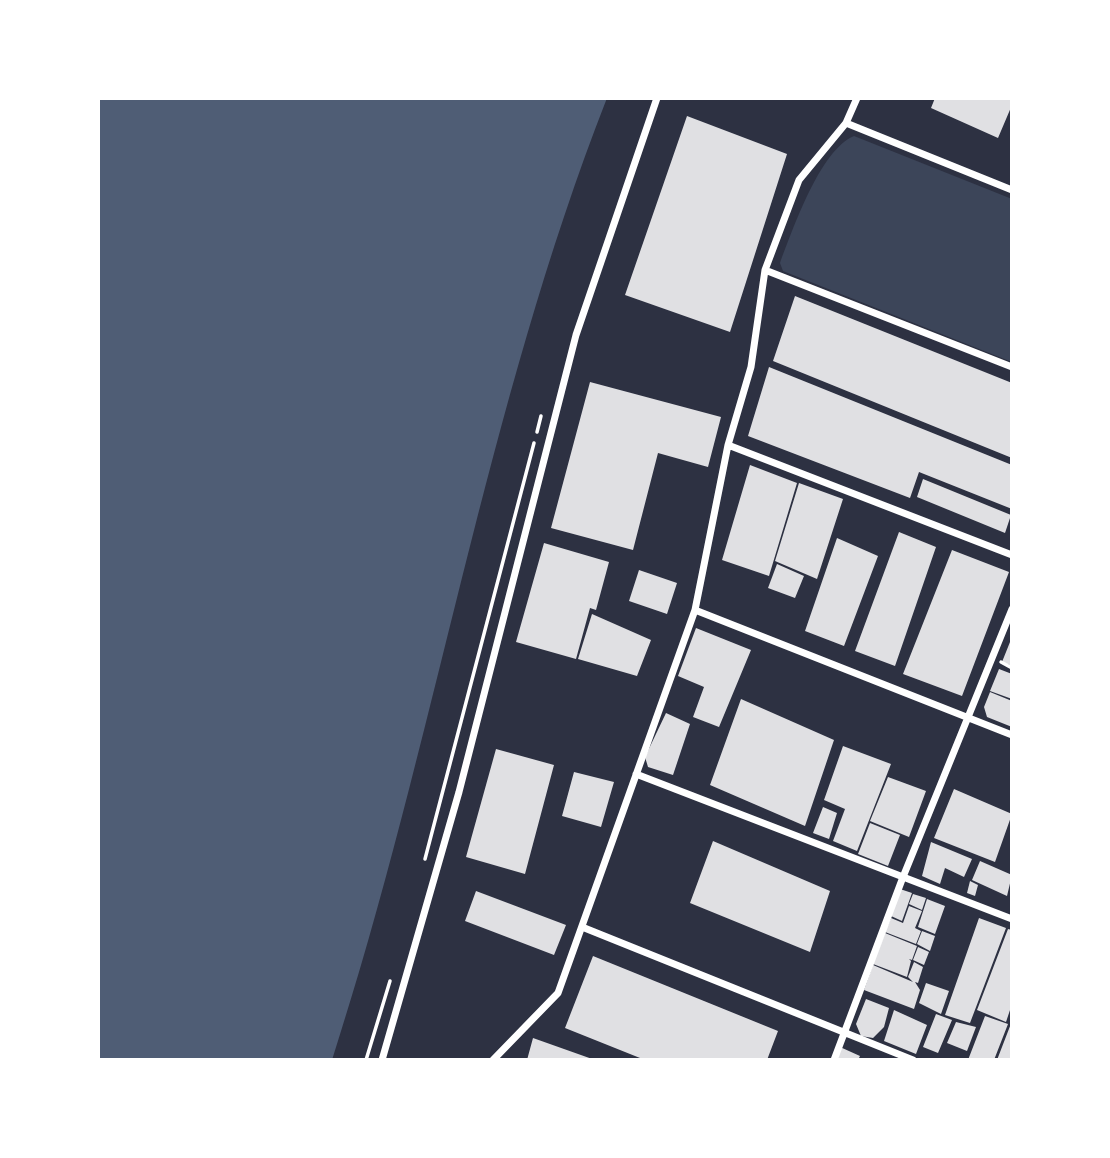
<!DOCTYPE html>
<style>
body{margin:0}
#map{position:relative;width:1110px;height:1158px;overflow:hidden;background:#2d3142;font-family:"Fira Sans Condensed",sans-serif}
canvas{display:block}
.frame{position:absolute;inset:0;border:100px solid #fff;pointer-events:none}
</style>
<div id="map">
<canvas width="1110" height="1158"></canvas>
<div class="frame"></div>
</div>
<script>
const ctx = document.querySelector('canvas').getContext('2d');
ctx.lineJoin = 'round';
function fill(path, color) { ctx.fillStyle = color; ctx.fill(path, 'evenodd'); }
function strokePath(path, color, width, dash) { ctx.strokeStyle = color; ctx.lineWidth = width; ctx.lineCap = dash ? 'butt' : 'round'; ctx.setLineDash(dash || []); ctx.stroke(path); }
fill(new Path2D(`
 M854,136L1012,199V362L783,271L780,263C793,229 820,150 854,136Z`), '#3c4559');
fill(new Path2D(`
 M98,98H607C485,409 435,743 332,1060H98Z`), '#4f5d75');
fill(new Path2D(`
 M935,98H1012V105L998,138L931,108Z
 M687,116L787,154L730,332L625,295Z
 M795,296L1012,383V458L773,361Z
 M769,367L1012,465V509L919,472L910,498L748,436Z
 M590,382L721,417L708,467L658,453L633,550L551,528Z
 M750,465L797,483L769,576L722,560Z
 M923,479L1011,515L1005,533L917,497Z
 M799,483L843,499L817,579L775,561Z
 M899,532L936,547L895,666L855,651Z
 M837,538L878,556L844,646L805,631Z
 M544,543L609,562L596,610L590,608L576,659L516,642Z
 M952,550L1009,572L962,696L903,674Z
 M777,564L804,576L795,598L768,588Z
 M639,570L677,583L667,614L629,601Z
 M592,614L651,640L637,676L578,659Z
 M696,628L751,650L719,727L693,717L704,687L678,676Z
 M1010,642H1012V666L1002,662Z
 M999,669L1012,674V699L990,691Z
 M990,692L1012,701V727L987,717L984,707Z
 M741,699L834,740L805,826L710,785Z
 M666,713L690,724L673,775L648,767L645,757Z
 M843,746L891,764L857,851L833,841L845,809L824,800Z
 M496,749L554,765L525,874L466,857Z
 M574,772L614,782L601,827L562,816Z
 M888,777L926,791L909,837L870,821Z
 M954,789L1012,814L995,862L934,838Z
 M823,807L837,813L829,839L813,833Z
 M870,823L900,835L888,866L858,854Z
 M713,841L830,891L810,952L690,903Z
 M931,842L972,859L964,877L945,868L940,884L922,876Z
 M980,861L1012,875L1007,896L972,880Z
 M970,881L978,885L975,896L967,893Z
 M900,889L912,893L902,921L891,916Z
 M476,891L566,925L554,955L465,921Z
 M913,894L926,898L922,910L909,904Z
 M927,899L945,906L935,934L918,927Z
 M909,906L922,911L915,928L921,931L916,944L885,932L891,918L903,923Z
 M979,918L1006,928L970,1023L945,1015Z
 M1008,929L1012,930V1004L1006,1022L977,1010Z
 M922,931L935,936L930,951L917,944Z
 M885,933L917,946L912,960L909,959L911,961L907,977L873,964Z
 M918,947L929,952L924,965L913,960Z
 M593,956L778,1031L767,1060H645L565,1028Z
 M914,962L923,967L918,983L915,982L920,990L914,1009L864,990L873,965L913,982L908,977Z
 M926,983L949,991L941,1014L919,1003Z
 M866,999L889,1008L884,1027L873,1038L861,1036L856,1024Z
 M894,1010L927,1025L916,1054L884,1041Z
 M936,1014L952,1020L938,1053L923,1047Z
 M985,1016L1008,1024L994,1060H968Z
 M1012,1021V1060H997Z
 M956,1022L976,1027L967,1051L947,1043Z
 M533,1038L595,1060H527Z
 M840,1047L860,1056L858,1060H835Z`), '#e0e0e3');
strokePath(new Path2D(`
 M537,432L541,416
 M1001,662L1012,668
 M425,859L534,443
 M366,1060L390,981`), '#fff', 3.5);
strokePath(new Path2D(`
 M846,123L1012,190
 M765,270L1012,367
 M728,445L1012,555
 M695,610L1012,735
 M636,774L1012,919
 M582,927L913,1060
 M382,1060L459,792L576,335L657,98
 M493,1060L558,993L695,610L728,445L751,367L765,270L799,180L846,123L857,98
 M834,1060L903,877L1012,609`), '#fff', 7);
</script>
